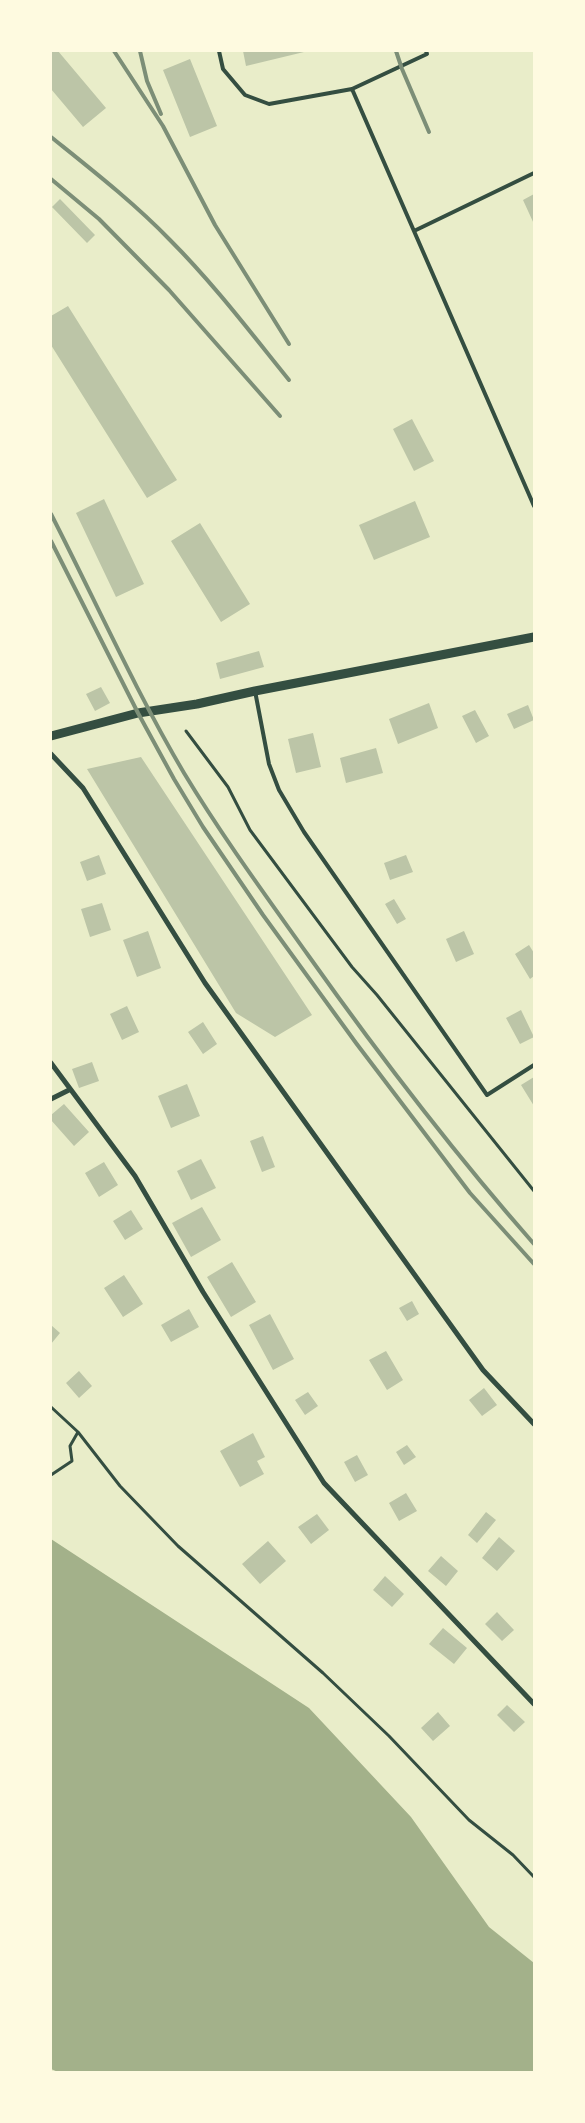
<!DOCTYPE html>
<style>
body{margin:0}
#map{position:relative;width:585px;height:2123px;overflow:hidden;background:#e9edc9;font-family:Lato,sans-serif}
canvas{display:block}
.frame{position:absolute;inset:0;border:52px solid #fefae0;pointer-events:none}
</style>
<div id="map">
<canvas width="585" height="2123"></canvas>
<div class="frame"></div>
</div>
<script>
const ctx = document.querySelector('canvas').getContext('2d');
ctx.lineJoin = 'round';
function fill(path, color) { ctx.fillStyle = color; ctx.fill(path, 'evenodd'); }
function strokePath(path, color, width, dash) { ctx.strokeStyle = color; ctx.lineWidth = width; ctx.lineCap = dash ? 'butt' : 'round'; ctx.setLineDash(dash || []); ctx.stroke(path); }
fill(new Path2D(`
 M51,1539L309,1708L411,1817L489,1927L534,1963V2072H58L51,2069Z`), '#a3b18a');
fill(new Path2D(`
 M51,51H58L106,108L83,127L51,89Z
 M243,51H304V52L246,66Z
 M190,59L217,126L190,137L163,70Z
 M534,194V224L523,200Z
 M60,199L95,235L87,243L52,207Z
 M68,306L177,480L147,498L51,345V316Z
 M412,419L434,461L414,471L393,429Z
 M104,499L144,584L116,597L76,513Z
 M415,501L430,537L374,560L359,525Z
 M200,523L250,604L221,622L171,541Z
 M259,651L264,667L220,679L216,663Z
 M101,687L110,703L95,711L86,694Z
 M429,703L438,728L398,744L389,719Z
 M528,705L534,720L514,729L507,714Z
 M475,710L489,736L476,743L462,716Z
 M313,733L321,767L296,773L288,739Z
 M376,748L383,773L346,783L340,758Z
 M141,757L312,1015L275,1037L236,1013L87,769Z
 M99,855L106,874L87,881L80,862Z
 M406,855L413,872L390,880L384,863Z
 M394,899L406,919L397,924L385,904Z
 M102,903L111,930L90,937L81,909Z
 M148,931L161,968L137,977L123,940Z
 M464,931L474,954L456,962L446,939Z
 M529,945L534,953V976L530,979L515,954Z
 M127,1006L139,1032L122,1040L110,1014Z
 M521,1010L534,1037L520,1044L506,1018Z
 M203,1022L217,1044L203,1054L188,1032Z
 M92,1062L99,1081L79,1088L72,1069Z
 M534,1077V1106L521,1085Z
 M187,1084L200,1116L171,1128L158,1096Z
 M64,1104L89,1132L74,1146L51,1120V1115Z
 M263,1136L275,1167L262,1172L250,1141Z
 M201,1159L216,1188L191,1200L177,1171Z
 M104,1162L118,1185L99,1197L85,1173Z
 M202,1207L221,1240L191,1257L172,1223Z
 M131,1210L143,1229L125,1240L113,1221Z
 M232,1262L256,1302L231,1317L207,1277Z
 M124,1275L143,1304L123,1317L104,1288Z
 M412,1301L419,1314L407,1321L399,1308Z
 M189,1309L199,1327L171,1342L161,1325Z
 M270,1314L294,1359L273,1370L249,1325Z
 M51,1325L60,1333L51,1344Z
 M386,1351L403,1380L387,1390L369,1360Z
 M79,1371L92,1386L79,1398L66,1383Z
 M484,1388L497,1405L482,1416L469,1400Z
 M308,1392L318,1406L305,1415L295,1400Z
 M253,1433L265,1457L257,1461L264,1474L240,1487L220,1451Z
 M407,1445L416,1457L404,1465L396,1452Z
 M357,1455L368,1475L355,1482L344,1462Z
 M406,1493L417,1511L399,1521L389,1503Z
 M486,1512L496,1520L477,1543L468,1535Z
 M317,1514L329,1530L311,1544L298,1527Z
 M499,1537L515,1551L497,1571L482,1558Z
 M268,1541L286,1561L260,1584L242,1564Z
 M441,1556L458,1571L446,1586L428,1571Z
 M385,1576L404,1594L392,1607L373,1590Z
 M497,1612L514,1630L502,1641L485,1624Z
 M443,1628L467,1648L454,1664L429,1644Z
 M507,1705L525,1722L514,1732L497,1715Z
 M438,1712L450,1726L433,1741L421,1728Z`), '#bcc5a7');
strokePath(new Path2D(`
 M186,731L228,787L250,830L352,967L377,995L534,1191
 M51,1407L78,1432L120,1486L178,1546L323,1673L389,1736L469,1820L513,1855L534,1877
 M51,1475L72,1461L70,1446L78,1432`), '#344e41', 3);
strokePath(new Path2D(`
 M219,51L223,69L245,95L269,104L352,89L534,506
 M352,89L427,54L426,51
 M414,231L534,173
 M255,691L269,764L279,790L304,832L487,1095L534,1065`), '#344e41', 4);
strokePath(new Path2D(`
 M51,754L83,788L205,983L483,1370L534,1424
 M51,1063L135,1176L203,1292L324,1483L534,1704
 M51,1099L69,1090`), '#344e41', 5);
strokePath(new Path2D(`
 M51,736L138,713L197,704L255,691L534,637`), '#344e41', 9);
strokePath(new Path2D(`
 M114,51L163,126L215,225L289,344
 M140,51L147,81L161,114
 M396,51L402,69L429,132
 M51,137C92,170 133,202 170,240C213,283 251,333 289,380
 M51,179L99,219L169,290L280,416
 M51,514C95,600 135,690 184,773C222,836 266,896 308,955C379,1055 453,1152 534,1244
 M51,541L138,713L174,779L203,827L263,915L356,1043L470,1193L534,1264`), '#7c8e77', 4);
</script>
